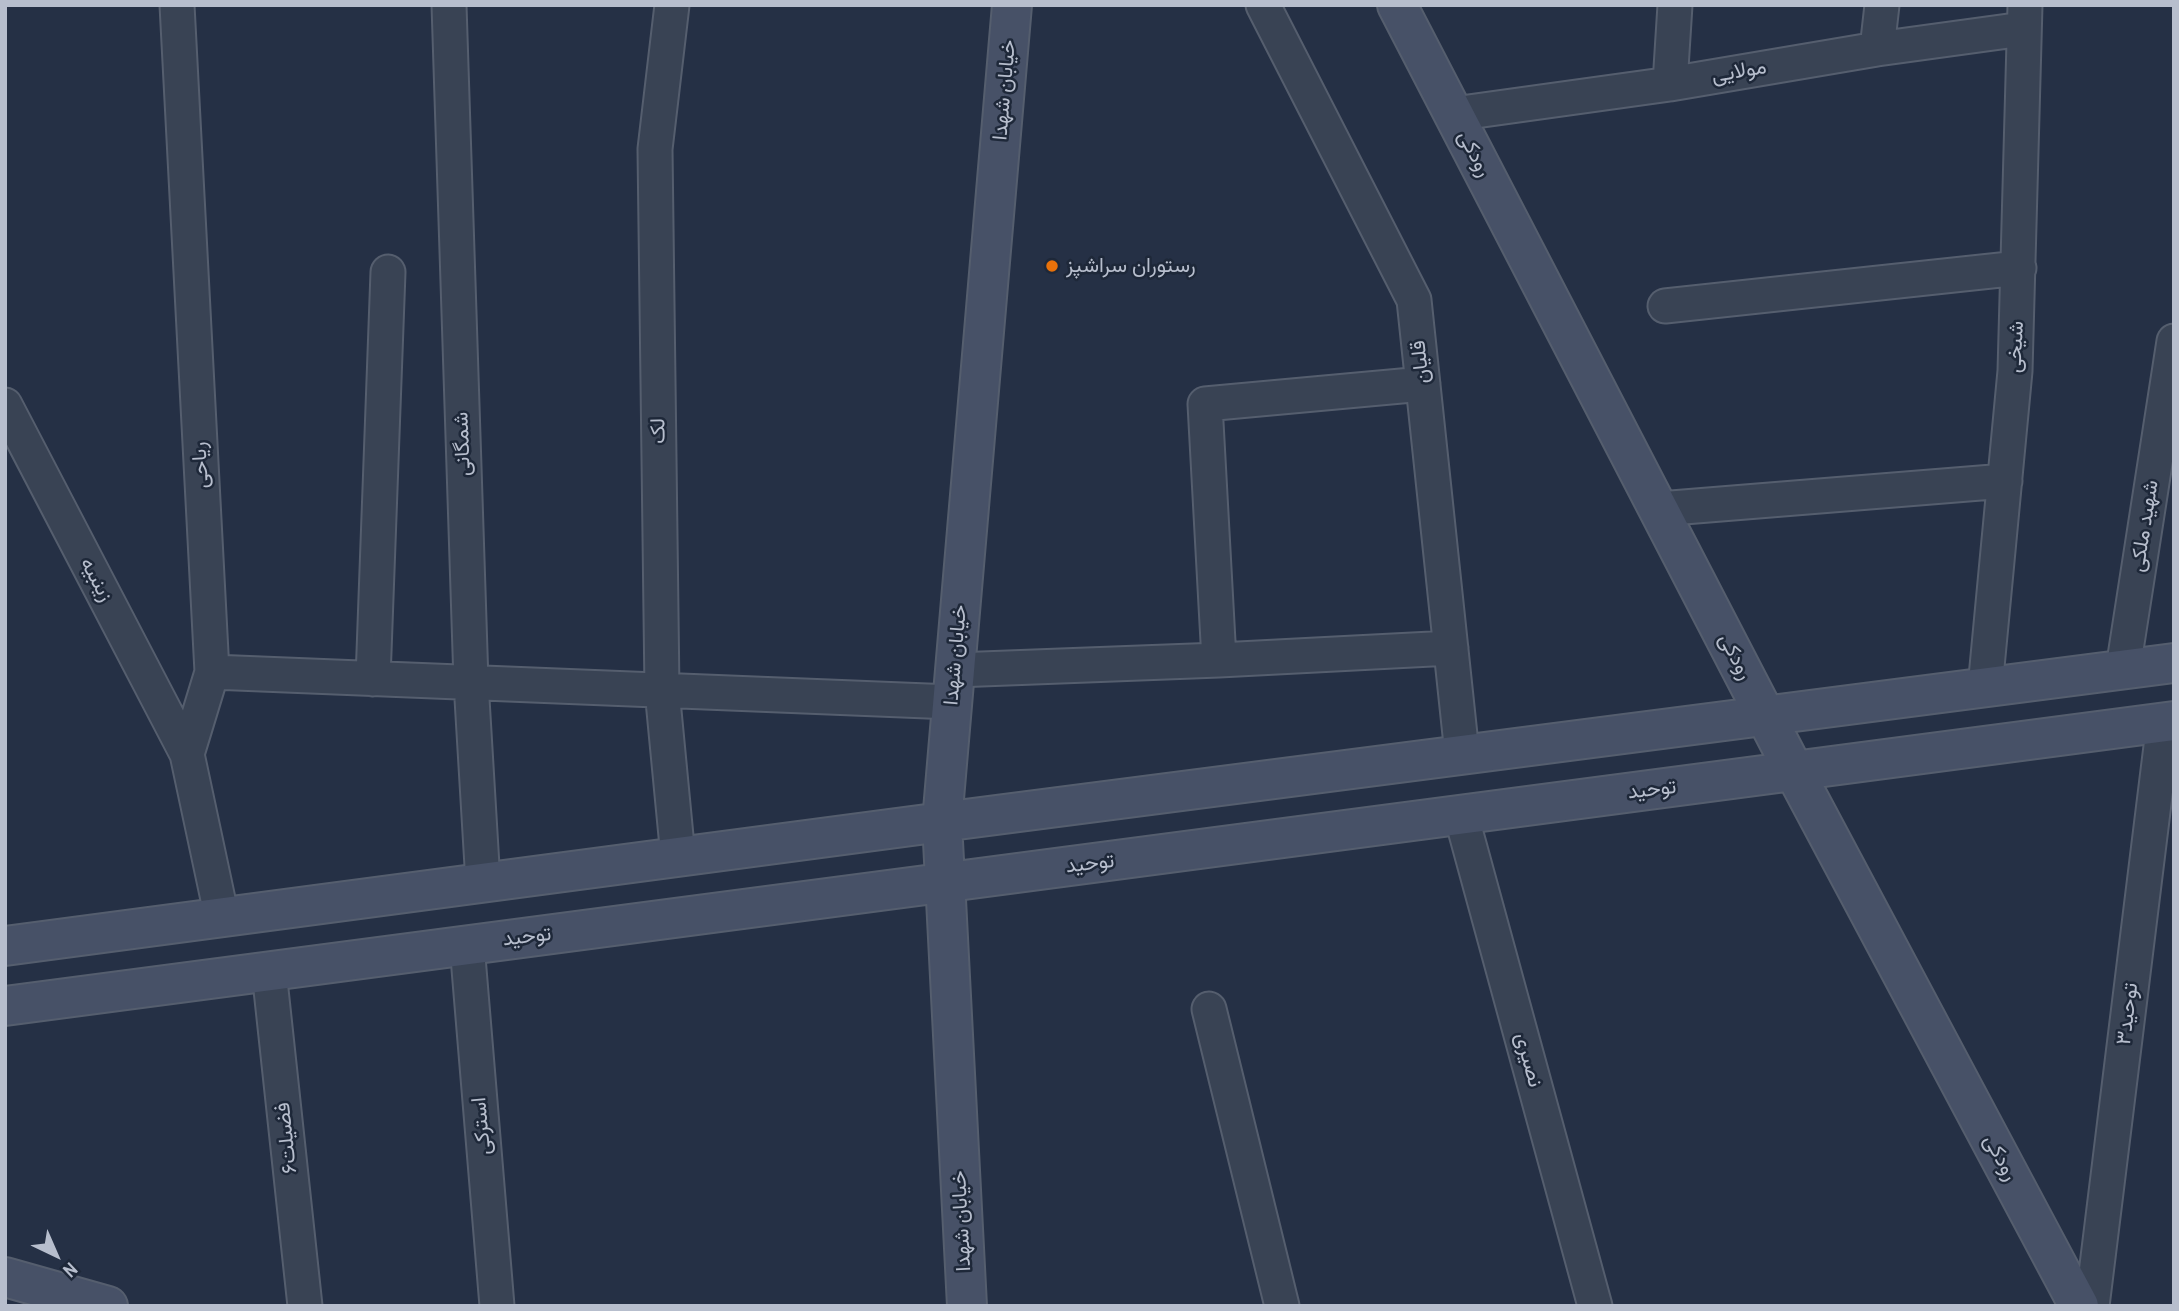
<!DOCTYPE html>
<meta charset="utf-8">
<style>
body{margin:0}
#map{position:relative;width:2179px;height:1311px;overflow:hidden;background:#253045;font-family:"Archivo Narrow",sans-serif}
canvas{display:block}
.frame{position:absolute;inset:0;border:7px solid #b7becd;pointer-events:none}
.north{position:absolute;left:21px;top:1220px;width:70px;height:70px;-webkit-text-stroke:5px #1e2839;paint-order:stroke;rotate:136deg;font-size:19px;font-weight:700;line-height:28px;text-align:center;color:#b7becd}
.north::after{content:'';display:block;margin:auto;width:24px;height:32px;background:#b7becd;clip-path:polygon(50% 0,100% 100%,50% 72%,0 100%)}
</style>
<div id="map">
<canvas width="2179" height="1311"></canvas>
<div class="frame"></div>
<div class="north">N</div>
</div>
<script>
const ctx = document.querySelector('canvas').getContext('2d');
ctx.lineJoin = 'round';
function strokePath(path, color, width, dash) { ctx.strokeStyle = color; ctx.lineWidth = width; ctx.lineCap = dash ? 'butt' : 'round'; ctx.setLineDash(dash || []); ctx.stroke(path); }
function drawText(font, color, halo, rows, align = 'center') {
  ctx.font = font + ' "Archivo Narrow",Vazirmatn,sans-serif'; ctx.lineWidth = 5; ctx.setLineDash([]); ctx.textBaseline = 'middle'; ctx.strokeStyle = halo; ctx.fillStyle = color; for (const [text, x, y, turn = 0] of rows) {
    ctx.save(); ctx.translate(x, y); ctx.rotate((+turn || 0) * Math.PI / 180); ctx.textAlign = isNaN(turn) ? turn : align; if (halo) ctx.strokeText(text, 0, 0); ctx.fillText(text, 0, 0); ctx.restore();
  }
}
const street = new Path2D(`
 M177,5L212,672L187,754L222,918
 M449,5L471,682L483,883
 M672,5L655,149L662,690L678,857
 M1263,5L1414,300L1462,754
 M1877,49L1882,5
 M1670,84L1675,5
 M1454,114L1670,84L1877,49L2023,29
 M1665,306L2019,268
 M5,405L187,754
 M1659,509L2005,481
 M1219,660L1205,404L1423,384
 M2123,669L2174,341
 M955,670L1219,660L1451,648
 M212,672L952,702
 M373,679L388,272
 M1985,688L2015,371L2025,5
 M1461,815L1595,1306
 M467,945L497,1306
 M269,971L305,1306
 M1209,1009L1282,1306
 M2092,1306L2164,722`);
const secondary = new Path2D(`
 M1397,5L1794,771L2079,1306
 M5,946L942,822L2174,663
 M5,1006L2174,721
 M5,1277L108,1306
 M967,1306L942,822L1012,5`);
strokePath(street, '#555e6e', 37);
strokePath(secondary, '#555e6e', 42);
strokePath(street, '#394354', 33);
strokePath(secondary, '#475167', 38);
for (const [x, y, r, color] of [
 [1052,266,7,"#e8710a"]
]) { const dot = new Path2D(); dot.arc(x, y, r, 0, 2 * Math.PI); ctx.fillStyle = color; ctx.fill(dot); strokePath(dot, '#1e2839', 2.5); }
drawText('21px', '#b7becd', '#1e2839', [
 ["مولایی",1739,72,-10],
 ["خیابان شهدا",1005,90,-85],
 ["رودکی",1474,154,63],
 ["شیخی",2016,347,-87],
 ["قلیان",1421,362,-96],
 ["لک",659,431,-91],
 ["شمگانی",463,444,-92],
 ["ریاحی",201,465,-93],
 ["شهید ملکی",2145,526,-81],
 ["زینبیه",96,580,62],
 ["خیابان شهدا",956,655,-85],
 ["رودکی",1735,657,63],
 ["توحید",1652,790,-7],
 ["توحید",1090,864,-7],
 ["توحید",527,937,-7],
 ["توحید۳",2128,1014,-83],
 ["نصیری",1528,1060,75],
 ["استرکی",482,1126,-95],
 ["فضیلت۶",287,1138,-96],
 ["رودکی",2000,1158,62],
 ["خیابان شهدا",962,1221,-93]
]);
drawText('21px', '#b7becd', '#1e2839', [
 ["رستوران سراشپز",1066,266]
], 'left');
</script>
